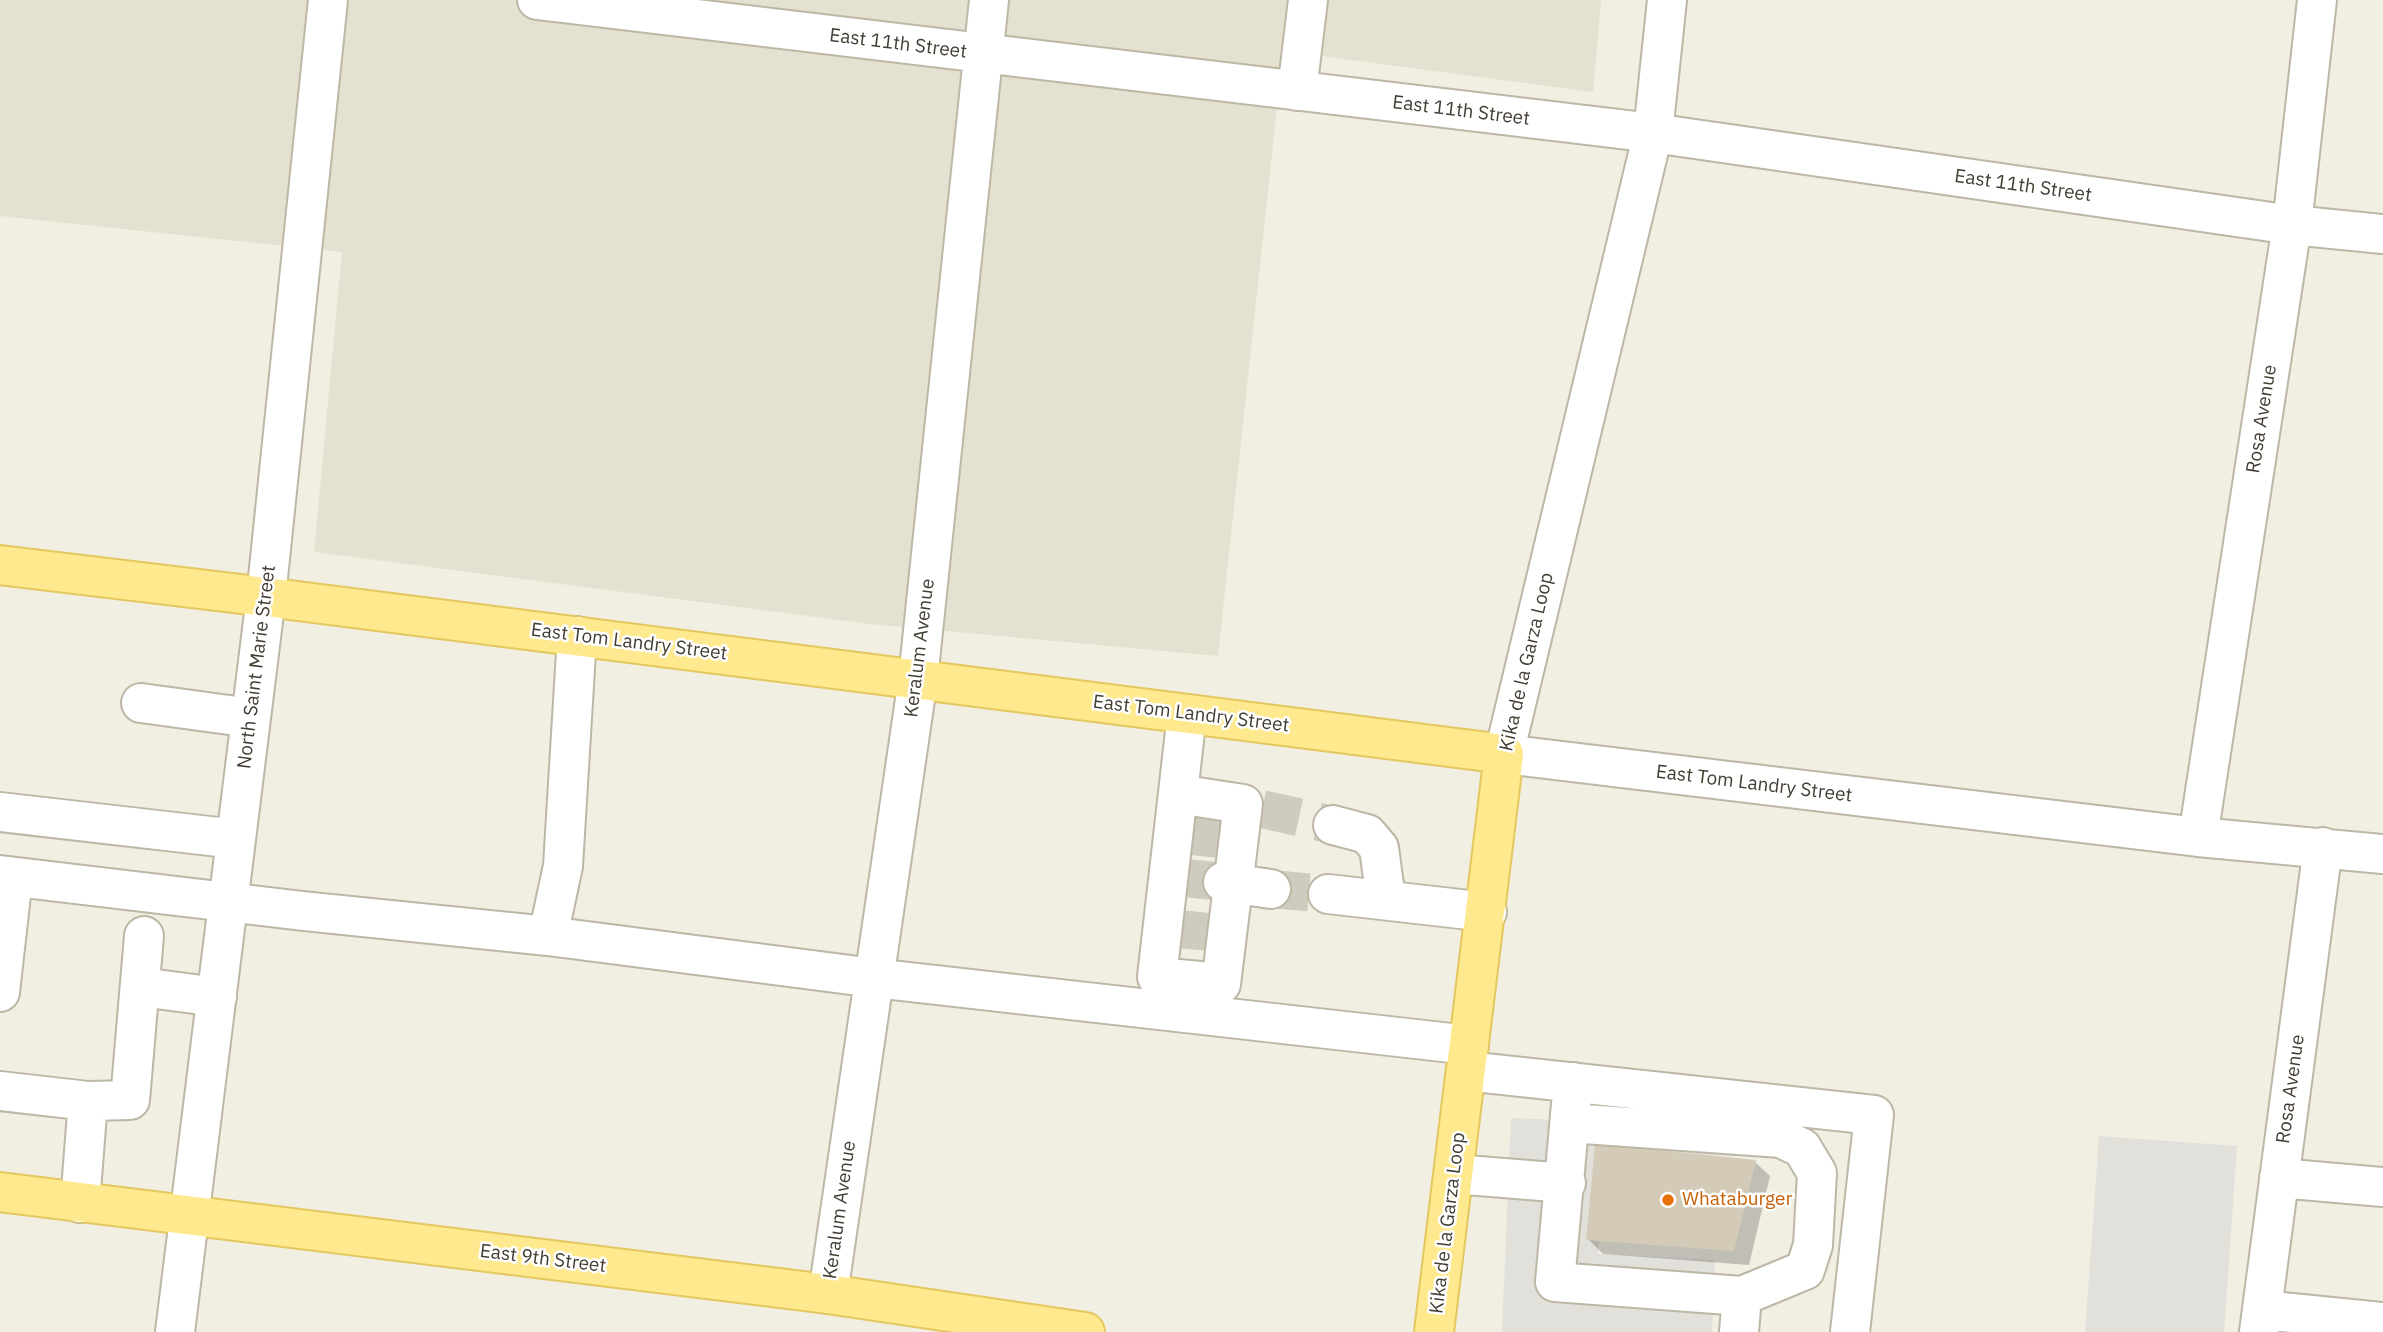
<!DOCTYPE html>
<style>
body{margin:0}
canvas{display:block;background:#f1eee2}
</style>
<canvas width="2383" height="1332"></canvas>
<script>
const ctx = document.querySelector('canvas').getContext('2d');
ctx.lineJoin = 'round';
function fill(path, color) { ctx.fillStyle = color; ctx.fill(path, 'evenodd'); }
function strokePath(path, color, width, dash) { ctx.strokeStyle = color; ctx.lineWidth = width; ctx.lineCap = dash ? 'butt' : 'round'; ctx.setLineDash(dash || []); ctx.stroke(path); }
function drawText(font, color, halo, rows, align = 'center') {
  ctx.font = font + ' "IBM Plex Sans",sans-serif'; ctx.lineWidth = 5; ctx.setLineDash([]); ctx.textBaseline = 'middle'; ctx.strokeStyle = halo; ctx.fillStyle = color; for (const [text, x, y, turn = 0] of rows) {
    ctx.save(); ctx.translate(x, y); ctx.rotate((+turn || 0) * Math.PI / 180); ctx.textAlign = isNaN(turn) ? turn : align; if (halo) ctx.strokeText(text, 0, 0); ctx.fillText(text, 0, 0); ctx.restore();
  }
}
fill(new Path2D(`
 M0,0H1601L1593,92L1283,51L1218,656L870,624L314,552L342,252L0,216Z`), '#e5e1d0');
fill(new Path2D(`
 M1511,1118L1783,1130L1782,1158L1603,1151L1598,1254L1715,1260L1712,1332H1502Z
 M2099,1136L2237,1146L2224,1332H2085Z`), '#e2e0db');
fill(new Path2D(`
 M1755,1162L1770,1176L1749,1265L1603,1254L1588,1239Z`), '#0003');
fill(new Path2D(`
 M1595,1144L1756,1160L1734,1251L1586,1240Z`), '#d3cbb8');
strokePath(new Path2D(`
 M1262,809L1333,825
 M1191,836L1229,840
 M1186,878L1223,882
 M1271,889L1328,894
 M1178,929L1220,933`), '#cecbbf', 38, [38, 19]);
const minor = new Path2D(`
 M537,0L1653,133L2292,225L2383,234
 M1667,0L1653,133L1504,754L2198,837L2383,854
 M1297,91L1308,0
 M141,703L251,718
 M1187,714L1157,977L1200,981L1197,1013
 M1178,794L1243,804L1221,984L1200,981
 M0,812L236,839
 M1333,825L1367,834L1379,848L1386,900
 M2198,837L2292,225L2317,0
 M0,875L303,911L548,936L874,978L1469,1045
 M1223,882L1271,889
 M1328,894L1487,912
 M548,936L563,866L577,636
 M141,987L217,997
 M0,992L13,877
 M1466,1071L1874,1115L1850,1332
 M0,1091L88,1101L130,1100L144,936
 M1570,1123L1781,1138L1802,1148L1817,1173L1813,1245L1805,1270L1742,1296L1555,1282L1573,1082
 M1454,1174L1566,1183
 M2279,1178L2383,1187
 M80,1203L88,1101
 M828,1294L918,679L989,0
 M2262,1310L2383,1322
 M175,1332L266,597L328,0
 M1739,1332L1742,1296
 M2259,1332L2323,847`);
const major = new Path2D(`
 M0,565L266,597L1504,754L1434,1332
 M0,1192L828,1294L1085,1332`);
strokePath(minor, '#bdb7a5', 42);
strokePath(major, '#e4c75e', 42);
strokePath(minor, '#fff', 38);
strokePath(major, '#ffe98e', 38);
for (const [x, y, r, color] of [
 [1668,1200,7,"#e8710a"]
]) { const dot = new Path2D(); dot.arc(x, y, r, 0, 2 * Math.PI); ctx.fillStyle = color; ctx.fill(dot); strokePath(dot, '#fff', 2.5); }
drawText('19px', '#433e33', '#fff', [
 ["East 11th Street",898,44,7],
 ["East 11th Street",1461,111,7],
 ["East 11th Street",2023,186,8],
 ["Rosa Avenue",2262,419,-81],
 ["East Tom Landry Street",629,642,7],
 ["Keralum Avenue",920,648,-83],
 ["Kika de la Garza Loop",1527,662,-77],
 ["North Saint Marie Street",257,667,-83],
 ["East Tom Landry Street",1191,714,7],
 ["East Tom Landry Street",1754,784,7],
 ["Rosa Avenue",2291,1089,-82],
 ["Keralum Avenue",840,1210,-82],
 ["Kika de la Garza Loop",1448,1223,-83],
 ["East 9th Street",543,1259,7]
]);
drawText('19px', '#c56008', '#fff', [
 ["Whataburger",1682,1200]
], 'left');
</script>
